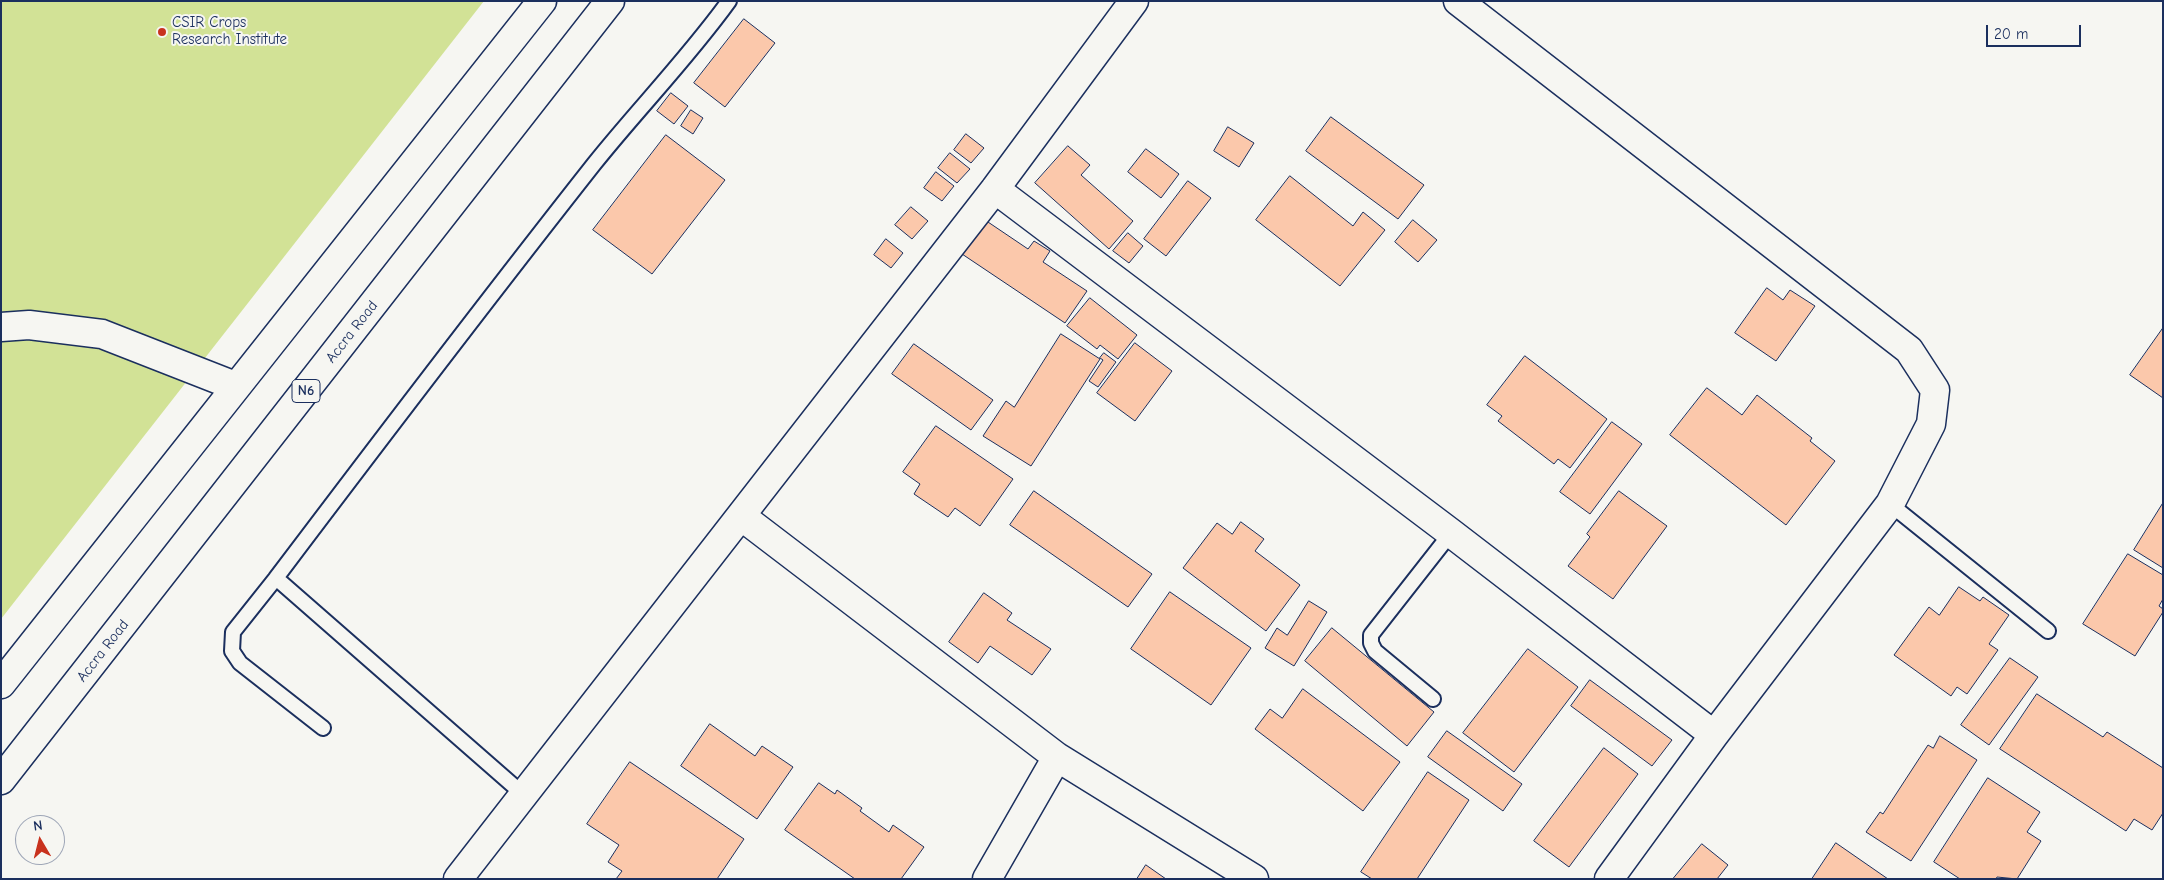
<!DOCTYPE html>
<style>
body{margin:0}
#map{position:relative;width:2164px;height:880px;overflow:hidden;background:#f6f6f2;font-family:"Comic Neue",sans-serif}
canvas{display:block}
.frame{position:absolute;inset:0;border:2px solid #1b2f5e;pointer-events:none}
.north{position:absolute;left:15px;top:815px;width:50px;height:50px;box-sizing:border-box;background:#f6f6f2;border:1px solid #9ea6b7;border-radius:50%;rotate:352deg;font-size:14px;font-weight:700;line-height:20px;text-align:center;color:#1b2f5e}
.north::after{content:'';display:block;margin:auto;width:18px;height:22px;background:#c8321e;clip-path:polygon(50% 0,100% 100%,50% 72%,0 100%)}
.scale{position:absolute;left:1986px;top:25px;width:95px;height:22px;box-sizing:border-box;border:2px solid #1b2f5e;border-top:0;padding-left:6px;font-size:15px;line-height:18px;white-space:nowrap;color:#1b2f5e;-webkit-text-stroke:4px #f6f6f2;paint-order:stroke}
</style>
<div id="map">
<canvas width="2164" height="880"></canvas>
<div class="frame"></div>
<div class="north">N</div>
<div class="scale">20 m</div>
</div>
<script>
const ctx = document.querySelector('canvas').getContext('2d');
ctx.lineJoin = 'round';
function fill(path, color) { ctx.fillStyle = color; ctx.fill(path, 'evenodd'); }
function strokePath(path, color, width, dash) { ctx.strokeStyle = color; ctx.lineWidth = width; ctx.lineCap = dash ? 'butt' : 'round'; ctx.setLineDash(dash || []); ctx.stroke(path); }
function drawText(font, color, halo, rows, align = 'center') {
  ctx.font = font + ' "Comic Neue",sans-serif'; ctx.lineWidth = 4; ctx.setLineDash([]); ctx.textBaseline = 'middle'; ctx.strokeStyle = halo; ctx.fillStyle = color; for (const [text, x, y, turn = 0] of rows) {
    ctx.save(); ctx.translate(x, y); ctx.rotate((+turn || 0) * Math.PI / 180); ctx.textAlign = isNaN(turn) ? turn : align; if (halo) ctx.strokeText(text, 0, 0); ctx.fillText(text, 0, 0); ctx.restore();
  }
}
fill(new Path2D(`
 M1,1H484L1,619Z`), '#d2e296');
const building = new Path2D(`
 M744,19L775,43L725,107L694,83Z
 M671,93L688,106L674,124L657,111Z
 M691,110L703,118L693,134L681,126Z
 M1331,117L1424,185L1398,219L1306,151Z
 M1228,127L1254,143L1239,167L1214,151Z
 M966,134L984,148L971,163L954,150Z
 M666,135L725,180L652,274L593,230Z
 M1068,146L1090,165L1081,175L1133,221L1109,249L1035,183Z
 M1146,149L1179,174L1161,198L1128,172Z
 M950,153L970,169L957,183L938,168Z
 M936,172L954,186L942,201L924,188Z
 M1290,176L1353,226L1363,212L1385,230L1340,286L1256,220Z
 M1188,181L1211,198L1166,256L1144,239Z
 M911,207L928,221L912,239L895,225Z
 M985,220L1028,249L1034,241L1050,251L1043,262L1087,291L1065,323L962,254Z
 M1413,220L1437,240L1418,262L1395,242Z
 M1128,233L1143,246L1129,263L1113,251Z
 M886,239L903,253L891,268L874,255Z
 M1767,288L1783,300L1790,290L1815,306L1776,361L1735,333Z
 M1090,298L1137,335L1118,359L1100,345L1097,349L1067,326Z
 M2163,328V398L2130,375Z
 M1061,334L1100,359L1031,466L983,436L1006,401L1014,407Z
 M1135,343L1172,371L1135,421L1097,393Z
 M914,344L993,400L971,430L892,374Z
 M1104,353L1116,362L1098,387L1089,381L1103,360L1100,358Z
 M1525,356L1607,419L1570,468L1558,459L1554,464L1498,421L1502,416L1487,405Z
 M1707,388L1742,415L1757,395L1812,438L1810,441L1835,461L1786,525L1670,435Z
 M1612,422L1642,444L1590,514L1560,492Z
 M936,426L1013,479L980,526L955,508L948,517L914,494L920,484L903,472Z
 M1034,491L1152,574L1128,607L1010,525Z
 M1619,491L1667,526L1613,599L1568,566L1590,537L1587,534Z
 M2163,503V568L2134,550Z
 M1241,522L1264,539L1255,551L1300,585L1266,631L1183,568L1217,523L1232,534Z
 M2128,554L2163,575V599L2159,606L2163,609V612L2135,656L2083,624Z
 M1959,587L1980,601L1983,597L2009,615L1989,644L1998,650L1967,694L1957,687L1951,696L1894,655L1929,607L1939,615Z
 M1170,592L1251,648L1211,705L1131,649Z
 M984,593L1012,613L1007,620L1051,649L1032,675L990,646L978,663L949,642Z
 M1309,601L1327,612L1294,666L1265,648L1277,628L1287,635Z
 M1332,628L1434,712L1407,746L1305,661Z
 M1528,649L1578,687L1514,772L1463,733Z
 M2010,658L2038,677L1989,745L1961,725Z
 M1590,680L1672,740L1652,766L1571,706Z
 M1303,689L1400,762L1363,811L1255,729L1270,709L1282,718Z
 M2037,694L2103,737L2107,732L2163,768V813L2152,830L2134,819L2126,831L2000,749Z
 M710,724L755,756L762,746L793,767L757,819L681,766Z
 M1447,731L1522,784L1503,811L1428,757Z
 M1940,736L1977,760L1911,861L1866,832L1880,812L1883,814L1928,745L1933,748Z
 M1604,748L1638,774L1569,867L1534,841Z
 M630,762L744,839L717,879H616L622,871L608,862L619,845L587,824Z
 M1428,772L1469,800L1417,879H1372L1361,872Z
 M1988,778L2040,812L2027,832L2041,841L2017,879L1997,877L1996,879H1960L1934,862Z
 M819,783L835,794L837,790L862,808L860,811L889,832L893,825L924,847L901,879H855L785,830Z
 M1836,843L1888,879H1812Z
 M1702,844L1728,865L1717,879H1673Z
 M1146,865L1166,879H1137Z`);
fill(building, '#fbc8ab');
strokePath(building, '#1b2f5e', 1);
const lane = new Path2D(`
 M1890,504L2048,631
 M276,578C381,439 486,301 594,164C638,109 688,58 729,1
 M1433,699L1375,651L1371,643V635L1451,533
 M323,728L240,663L232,651L233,632L276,578L524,795`);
const street = new Path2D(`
 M1458,1L1909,350L1935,390L1931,424L1890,504L1714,735L1609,879
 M995,189L1451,533L1714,735
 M1,327L29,325L102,334L235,386
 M741,516L1057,757L1254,879
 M458,879L995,189L1134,1
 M987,879L1057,757`);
const highway = new Path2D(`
 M1,684L542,1
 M1,780L610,1`);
strokePath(lane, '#1b2f5e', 18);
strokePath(street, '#1b2f5e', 31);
strokePath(highway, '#1b2f5e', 31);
strokePath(lane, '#f6f6f2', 14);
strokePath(street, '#f6f6f2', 28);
strokePath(highway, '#f6f6f2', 28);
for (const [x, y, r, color] of [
 [162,32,5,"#c8321e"]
]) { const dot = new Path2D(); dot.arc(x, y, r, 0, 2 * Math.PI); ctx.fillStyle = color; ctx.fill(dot); strokePath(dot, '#f6f6f2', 2); }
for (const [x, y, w] of [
 [306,391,28]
]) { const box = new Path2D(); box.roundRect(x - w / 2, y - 11.5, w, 23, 4); ctx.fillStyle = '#f6f6f2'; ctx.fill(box); strokePath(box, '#1b2f5e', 1); }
drawText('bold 14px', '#1b2f5e', null, [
 ["N6",306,391]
]);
drawText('15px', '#1b2f5e', '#f6f6f2', [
 ["CSIR Crops",172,23],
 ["Research Institute",172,40]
], 'left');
drawText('15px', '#1b2f5e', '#f6f6f2', [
 ["Accra Road",352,332,-52],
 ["Accra Road",103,651,-52]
]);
</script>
